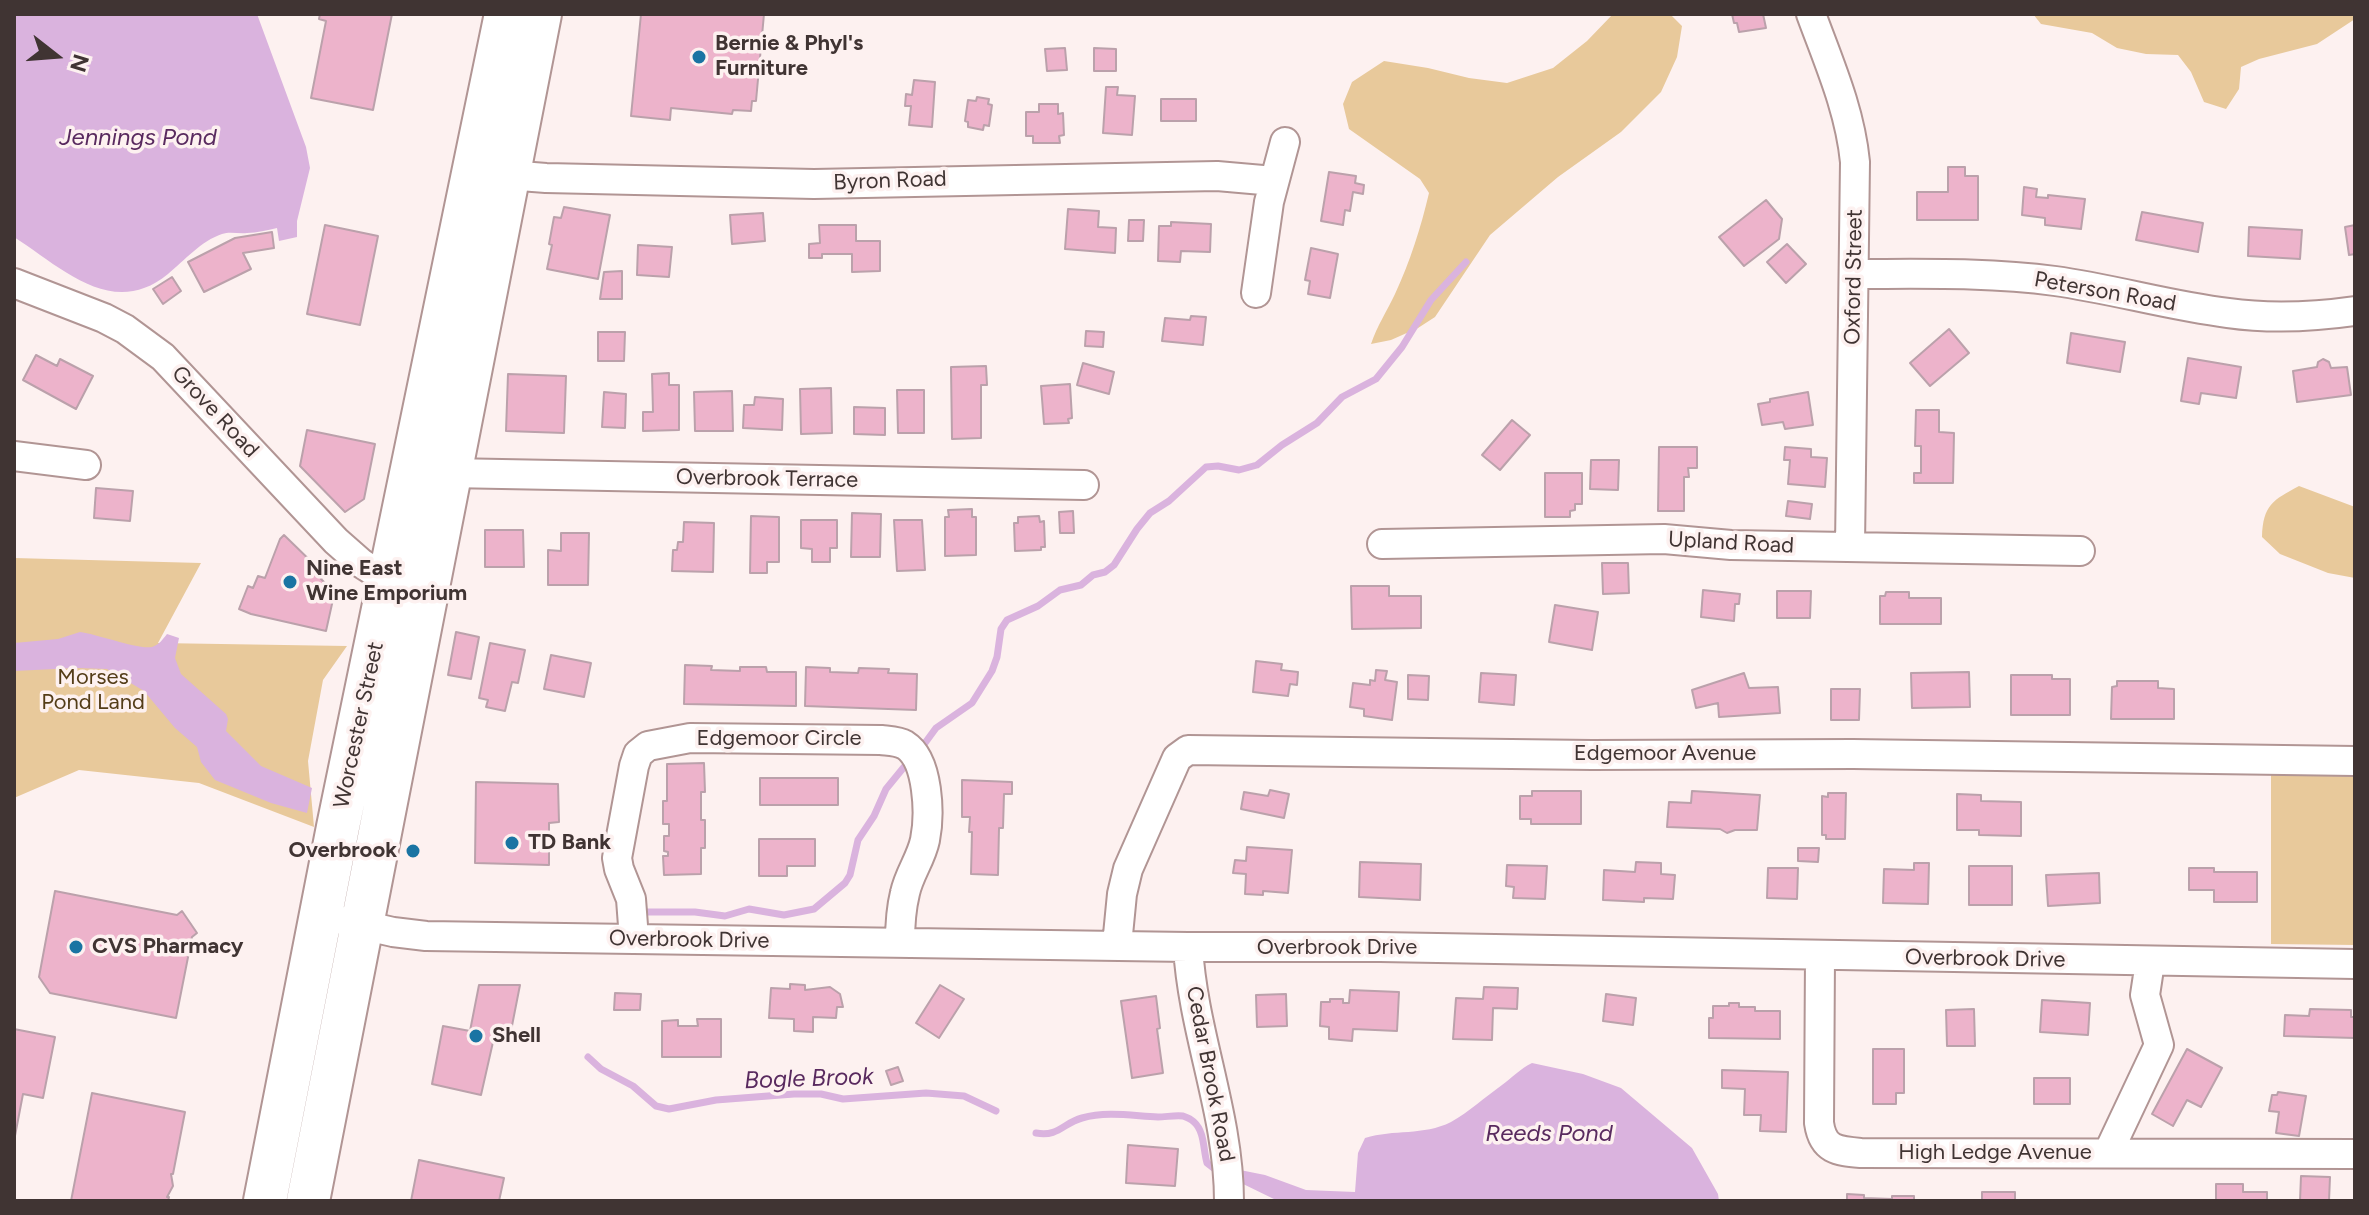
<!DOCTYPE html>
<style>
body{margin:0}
#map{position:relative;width:2369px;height:1215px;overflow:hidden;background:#fdf1f0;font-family:Figtree,sans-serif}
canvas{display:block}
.frame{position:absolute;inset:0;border:16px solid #403433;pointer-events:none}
.north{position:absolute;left:16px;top:16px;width:80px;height:80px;-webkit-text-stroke:6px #fdf1f0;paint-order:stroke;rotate:107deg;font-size:22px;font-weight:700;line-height:32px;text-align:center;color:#403433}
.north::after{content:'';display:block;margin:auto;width:28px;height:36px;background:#403433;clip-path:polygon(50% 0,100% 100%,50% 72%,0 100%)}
</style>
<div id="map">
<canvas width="2369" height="1215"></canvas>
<div class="frame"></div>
<div class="north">N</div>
</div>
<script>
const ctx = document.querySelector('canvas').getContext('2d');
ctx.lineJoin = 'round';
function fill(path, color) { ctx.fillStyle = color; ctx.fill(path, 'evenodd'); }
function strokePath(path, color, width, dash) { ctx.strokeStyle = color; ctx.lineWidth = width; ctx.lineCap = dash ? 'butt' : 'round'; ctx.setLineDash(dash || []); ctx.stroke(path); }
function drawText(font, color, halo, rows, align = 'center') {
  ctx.font = font + ' Figtree,sans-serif'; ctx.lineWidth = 7; ctx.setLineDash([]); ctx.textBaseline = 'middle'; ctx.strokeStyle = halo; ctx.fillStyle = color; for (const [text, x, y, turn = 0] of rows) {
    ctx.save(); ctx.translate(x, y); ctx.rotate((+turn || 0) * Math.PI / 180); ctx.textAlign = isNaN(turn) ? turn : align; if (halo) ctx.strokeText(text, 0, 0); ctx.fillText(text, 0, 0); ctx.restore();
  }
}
fill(new Path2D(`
 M1613,14H1670L1682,26L1677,57L1661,92L1621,132L1558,177L1490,235L1435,317L1418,328L1391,340L1371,344C1377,326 1387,311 1395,294C1410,262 1421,227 1429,193L1420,179L1349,129L1343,104L1352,82L1384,61L1428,68L1469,78L1507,83L1553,68L1587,41Z
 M2033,14H2355V19L2317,44L2259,59L2241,67L2239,89L2226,109L2204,102L2191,72L2178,55L2146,54L2117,48L2092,33L2041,24Z
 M2299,486L2355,507V578L2328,573L2280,554L2262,537C2263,505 2273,500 2299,486Z
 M14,558L201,563L158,643L347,646L323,680L308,761L314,827L199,783L79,770L14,798Z
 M2271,770L2355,773V945L2271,944Z`), '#e8c99b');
fill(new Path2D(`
 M14,14H257L306,147L310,168L297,221V237L279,241L277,228C267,230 257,233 247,233C238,234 230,231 222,234C201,241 185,260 168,274C112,320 61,267 14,237Z
 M80,632C97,634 139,650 152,647C159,645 163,639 167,634L179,638L175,658L181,674L226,714L228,719L226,731L261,766L312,788L307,813L271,803L215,780L201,762L197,747L175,728L144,691L107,669L76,668L14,671V643L58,639Z
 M1532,1063L1583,1074L1621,1088L1692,1148L1718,1194L1719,1201H1278L1239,1182L1240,1170L1265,1175L1306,1190L1355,1192L1358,1153L1365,1138C1394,1129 1423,1136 1451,1122C1469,1112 1485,1097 1502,1085C1513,1077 1520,1069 1532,1063Z`), '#dab3de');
strokePath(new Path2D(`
 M925,743L936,728L972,703L992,671L997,657L1001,629L1007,620L1038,606L1060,590L1081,585L1093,575L1105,572L1114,565L1137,529L1150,513L1169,501L1206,467L1218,466L1239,470L1257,465L1282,445L1317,423L1342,397L1376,379L1402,347L1431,300L1466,262
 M644,912H695L725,916L749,909L784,915L814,909L845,883L850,875L858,840L874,816L886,789L904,767
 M588,1057L601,1069L633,1086L656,1106L669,1109L716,1100L794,1094H821L843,1099L926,1093L964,1096L996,1111
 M1036,1133C1059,1137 1063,1123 1082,1118C1107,1111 1133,1116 1158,1117C1166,1117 1175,1115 1183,1116C1186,1117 1192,1120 1194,1122C1205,1132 1203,1150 1207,1163L1216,1170`), '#dab3de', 7);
const building = new Path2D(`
 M320,14H392L373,110L311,98L326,21L319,19Z
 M641,14H764L756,101H752L751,111L733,110L732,114L671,108L670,120L631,116Z
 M1732,14H1763L1766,28L1739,32L1737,23H1734Z
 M1065,48L1067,70L1047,71L1045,49Z
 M1094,48L1116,49V71H1094Z
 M914,80L935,82L932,127L909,125L911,106H905L906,94L912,95Z
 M1106,87H1118L1117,95L1135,96L1132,135L1103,133Z
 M977,97L989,99L988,104L992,105L989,126L984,125L983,130L968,127V122L965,121L968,100L976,101Z
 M1161,99H1196V121H1161Z
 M1039,104H1058V114L1063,113L1064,135L1059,136L1060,143H1033V136H1026V112H1039Z
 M1948,167H1965V176H1978V220H1917V192H1948Z
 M1329,172L1356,176L1355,183L1364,185L1363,194L1353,192L1350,211L1345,210L1343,225L1321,221Z
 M2024,187L2037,189L2036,197L2048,198V195L2085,199L2081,229L2045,225V218L2022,215Z
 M1766,200L1782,219L1779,239L1744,266L1719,237Z
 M564,207L610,215L598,279L547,269L552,245L549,244L554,217L561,218Z
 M1068,209L1099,211L1098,227L1116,228L1115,253L1065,249Z
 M2142,212L2203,223L2198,252L2136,240Z
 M763,213L765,241L732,244L730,215Z
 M1129,220H1144L1143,241H1128Z
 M1171,222L1211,224L1210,252L1181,251L1180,262L1158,261L1159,226H1171Z
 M325,225L378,236L360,325L307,314Z
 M819,225H856V241H880V271L852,272V254H822V258H809V244L820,243Z
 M2355,225V254L2349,255L2345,227Z
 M2249,227L2302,230L2300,259L2248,256Z
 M272,232L274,248L243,253L251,269L204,292L188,262L235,238Z
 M1787,244L1806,264L1786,283L1767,262Z
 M638,245L672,247L669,277L637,275Z
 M1311,248L1338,254L1330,298L1308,294L1310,281L1305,280Z
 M622,271V299H600L604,272Z
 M172,277L181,291L163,304L153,289Z
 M1191,316L1206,317L1203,345L1162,341L1165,318L1190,320Z
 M1949,329L1969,353L1930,386L1910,363Z
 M1086,331L1104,332L1103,347L1085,346Z
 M598,332H625L624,361H598Z
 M2071,333L2125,342L2120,372L2067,363Z
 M36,355L57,366L60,359L93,376L76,409L23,380Z
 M2188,358L2241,367L2236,398L2201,393L2199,404L2181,401Z
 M2323,359L2329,362L2331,368L2347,367L2351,395L2297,402L2293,371L2317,367L2318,362Z
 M1083,363L1114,372L1109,394L1077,385Z
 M986,366L987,385H981V438L952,439L951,367Z
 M669,373V385H679V430L643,431V412H653L652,374Z
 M508,374L566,376L564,433L506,431Z
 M1070,384L1072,418L1068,419L1069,423L1044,424L1041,386Z
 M831,388L832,433L801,434L800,389Z
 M897,390H924V433H898Z
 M732,391L733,431H695L694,392Z
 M604,392L626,394L625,428L602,427Z
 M1808,392L1813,425L1785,429L1783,422L1762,425L1758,404L1770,402V399Z
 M755,397L783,399L782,430L743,428L744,405H754Z
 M854,407L885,408V435L854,434Z
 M1916,410H1939V432L1954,433L1953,483H1914V473H1921V446H1915Z
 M1512,420L1530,435L1500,470L1482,455Z
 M307,430L375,444L364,499L345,512L300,466Z
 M1659,447H1697V468H1688L1689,477H1684V511H1658Z
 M1785,447L1811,449V457L1827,458L1825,487L1788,484L1790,460H1784Z
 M1591,460H1619L1618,490L1590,489Z
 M1545,473H1582V504H1575V510L1570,511V517H1545Z
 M96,488L133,491L130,521L94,518Z
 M1788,501L1812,504L1810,519L1786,516Z
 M972,509V517H976V555L945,556V517H949L948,510Z
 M1073,511L1074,533H1060L1059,512Z
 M852,513L881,514L880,557H851Z
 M751,516L779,517V562H767V573H750Z
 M1039,516L1040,522L1044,521L1045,547H1041V550L1015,551L1014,523H1018V517Z
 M801,520H837V548H830V562H812V549L801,548Z
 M894,520H922L925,570L897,571Z
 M684,522L714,523L713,572L672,571L673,550H677L678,542H683Z
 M485,530H523L524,567H485Z
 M561,533H589L588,585H548V550L561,551Z
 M284,535L324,574L321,579L331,589L334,595L326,631L251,614L239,609L248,586L253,588L258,576L265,578L280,539Z
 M1602,563H1628L1629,593L1603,594Z
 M1351,586H1389V596H1421V628L1352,629Z
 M1703,590L1740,594L1739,604H1735L1734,621L1701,617Z
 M1777,591H1811L1810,618H1777Z
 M1886,592H1909V598H1941V624H1880V596H1885Z
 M1555,605L1598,612L1592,650L1549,642Z
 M456,632L479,637L471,679L448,675Z
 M490,643L525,650L518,683L512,682L505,711L486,707L488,700L479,698Z
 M551,655L591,663L584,697L544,689Z
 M1256,661L1282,664L1281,670L1298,672L1297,685L1290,684L1288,696L1253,692Z
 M685,665L712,666L711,670L740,671V667H766L767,672H796V706L684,704Z
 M806,667L830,668V672L858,673L859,668L889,669L888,673L917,674L916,710L805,706Z
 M1376,670L1387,671L1385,680L1397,682L1392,720L1364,716V709L1350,707L1353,683L1370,685V680L1375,681Z
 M1969,672L1970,707L1912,708L1911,673Z
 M1481,673L1516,675L1514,705L1479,702Z
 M1744,673L1749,688L1778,687L1780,713L1719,717L1718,703L1696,708L1692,690Z
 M1408,675L1429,676L1428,700L1408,699Z
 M2011,675H2052V679H2070V715H2011Z
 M2117,681H2158V688L2174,689V719H2111L2112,687L2117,686Z
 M1831,689H1860L1859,720H1831Z
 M704,763L705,792H701V820H705V848H701V874L664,875L663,856H668V852L664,851V836H669V824H663V801H667V764Z
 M760,778H838V805H760Z
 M962,780L1012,782V794H1004L1003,828H999L998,875L971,874L972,832H969L970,817H962Z
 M476,782L558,784L559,822L549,823V865L475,863Z
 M1270,790L1289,794L1284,818L1241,809L1244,792L1268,796Z
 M1532,791H1581V824H1531V819H1520V796H1532Z
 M1692,791L1760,795L1757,830H1735L1727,833L1720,829L1667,827L1669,802L1691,803Z
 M1828,793H1846L1845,839H1826V835H1822V796L1828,797Z
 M1957,794L1981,795V801L2021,802V836L1979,835V830H1957Z
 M759,839H815V866H787V876H759Z
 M1247,847L1292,850L1288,893L1263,891V895L1245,894L1246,874L1233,873L1235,860L1246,861Z
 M1798,848H1819L1818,862L1798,861Z
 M1360,862L1421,864L1420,900L1359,897Z
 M1636,862L1661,863V874L1675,875L1673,899L1644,898V902L1603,900L1604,870L1635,872Z
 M1914,863H1929L1928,904L1883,903L1884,869L1914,870Z
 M1507,865L1547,866L1545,899L1513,898L1514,887L1506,886Z
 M1969,866H2012V905H1969Z
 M1768,868H1798L1797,899L1767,898Z
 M2189,868H2214V872H2257V902H2214V890H2189Z
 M2099,873L2100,903L2048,906L2046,875Z
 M55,891L177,915L182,911L197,933L192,937L176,1018L50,993L39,977Z
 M790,984L805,985V990L830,987L840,994L843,1007H837L836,1018L813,1017V1032L794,1031V1019L769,1018L771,988L790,989Z
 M479,985H520L509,1041L493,1042L481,1095L432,1084L443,1026L470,1031Z
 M940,985L964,999L939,1038L916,1023Z
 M1484,987L1518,988L1517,1009L1493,1008L1492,1040L1453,1039L1456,998L1483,999Z
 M1350,990L1399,992L1397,1031L1353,1029L1352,1041L1329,1039V1027L1320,1026L1321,1002H1330V999H1343V1003H1349Z
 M615,993L641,994L640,1010H614Z
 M1286,994L1287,1026L1257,1027L1256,995Z
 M1606,994L1636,998L1633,1025L1603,1021Z
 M1156,996L1160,1028L1157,1029L1163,1073L1132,1078L1121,1001Z
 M2042,1000L2090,1003L2088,1035L2040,1032Z
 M1729,1003H1739V1007H1755V1011H1780V1039L1709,1038V1018H1713V1006H1729Z
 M1974,1009L1975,1046H1947L1946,1010Z
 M2310,1009L2351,1010V1017H2355V1038L2284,1036L2285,1015L2309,1016Z
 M697,1019H721V1057H662V1021L678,1020V1026H698Z
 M14,1029L55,1037L43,1098L23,1094L14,1141Z
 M1873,1049H1904V1093H1896V1104H1873Z
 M2187,1049L2222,1068L2201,1107L2187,1100L2173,1126L2152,1114Z
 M898,1067L903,1081L891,1085L886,1071Z
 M1722,1070L1788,1072L1786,1132L1760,1131L1761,1115H1744L1745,1089L1722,1088Z
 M2034,1078H2070V1104H2034Z
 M2278,1092L2306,1096L2299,1136L2276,1133L2279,1112L2269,1111L2272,1095H2277Z
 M92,1093L185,1112L173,1174H171L173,1186L167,1197H169L168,1201H71Z
 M1128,1145L1178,1149L1175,1186L1126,1183Z
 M419,1160L504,1178L499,1201H411Z
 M2301,1176L2330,1177L2329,1201H2300Z
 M2216,1184H2243V1192H2267V1201H2216Z
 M1982,1192H2015V1201H1982Z
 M1847,1194L1864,1195V1198L1892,1199V1196H1914V1201H1847Z`);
fill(building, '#edb3cb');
strokePath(building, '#bba1ab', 2);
const minor = new Path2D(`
 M1811,14C1829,63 1850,110 1855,162L1850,546
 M507,175L546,178L814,184L1217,176L1274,181
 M1855,274C1921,274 1988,272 2055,281C2113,289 2170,306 2228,313C2270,319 2313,317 2355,311
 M14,283L104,318L125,329L163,357L336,541L361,563L389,581
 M1256,293L1269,202L1285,142
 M14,456L86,465
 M449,473L1084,485
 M1382,544L1664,539L1731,545L2080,551
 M345,921L393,932L426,936L1188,947H1380L2355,964
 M634,939L631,899L619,869L617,858L634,766L638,754L648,746L690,738L881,740C889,741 898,741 905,745C929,760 930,815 925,840C921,859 909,874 905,893C901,909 900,926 900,943
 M1117,945L1122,894L1128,869L1177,758L1188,750L1592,755L1853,754L2355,761
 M1188,947C1193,1033 1229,1114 1229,1201
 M1820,956L1819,1123C1823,1150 1837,1151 1861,1153L2355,1154
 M2108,1153L2159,1045L2145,995L2150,962`);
const highway = new Path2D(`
 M265,1201L338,827L506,14
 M308,1201L540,14`);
strokePath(minor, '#b19594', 32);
strokePath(highway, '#b19594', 46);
strokePath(minor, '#fff', 28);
strokePath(highway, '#fff', 42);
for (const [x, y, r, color] of [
 [699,57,8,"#1a74a3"],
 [290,582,8,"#1a74a3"],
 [512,843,8,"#1a74a3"],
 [413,851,8,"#1a74a3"],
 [76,947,8,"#1a74a3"],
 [476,1036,8,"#1a74a3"]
]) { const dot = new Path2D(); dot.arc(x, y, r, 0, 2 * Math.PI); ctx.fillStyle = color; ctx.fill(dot); strokePath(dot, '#fdf1f0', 3); }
drawText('bold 22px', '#403433', '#fdf1f0', [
 ["Bernie & Phyl's",715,44],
 ["Furniture",715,69],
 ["Nine East",306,569],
 ["Wine Emporium",306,594],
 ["TD Bank",528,843],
 ["Overbrook",397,851,"right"],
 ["CVS Pharmacy",92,947],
 ["Shell",492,1036]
], 'left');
drawText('22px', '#403433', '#fdf1f0', [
 ["Byron Road",890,181,-2],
 ["Oxford Street",1854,277,-89],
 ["Peterson Road",2105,292,10],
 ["Grove Road",215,412,47],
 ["Overbrook Terrace",767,479,1],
 ["Upland Road",1731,543,3],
 ["Worcester Street",359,725,-78],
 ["Edgemoor Circle",779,739],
 ["Edgemoor Avenue",1665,754],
 ["Overbrook Drive",689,940,1],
 ["Overbrook Drive",1337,948],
 ["Overbrook Drive",1985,959,1],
 ["Cedar Brook Road",1210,1074,79],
 ["High Ledge Avenue",1995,1153]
]);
drawText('22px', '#543d18', '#fdf1f0', [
 ["Morses",93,678],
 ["Pond Land",93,703]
]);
drawText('italic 24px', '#592a5f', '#fdf1f0', [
 ["Jennings Pond",138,138],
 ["Bogle Brook",809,1079,-2],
 ["Reeds Pond",1549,1134]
]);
</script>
